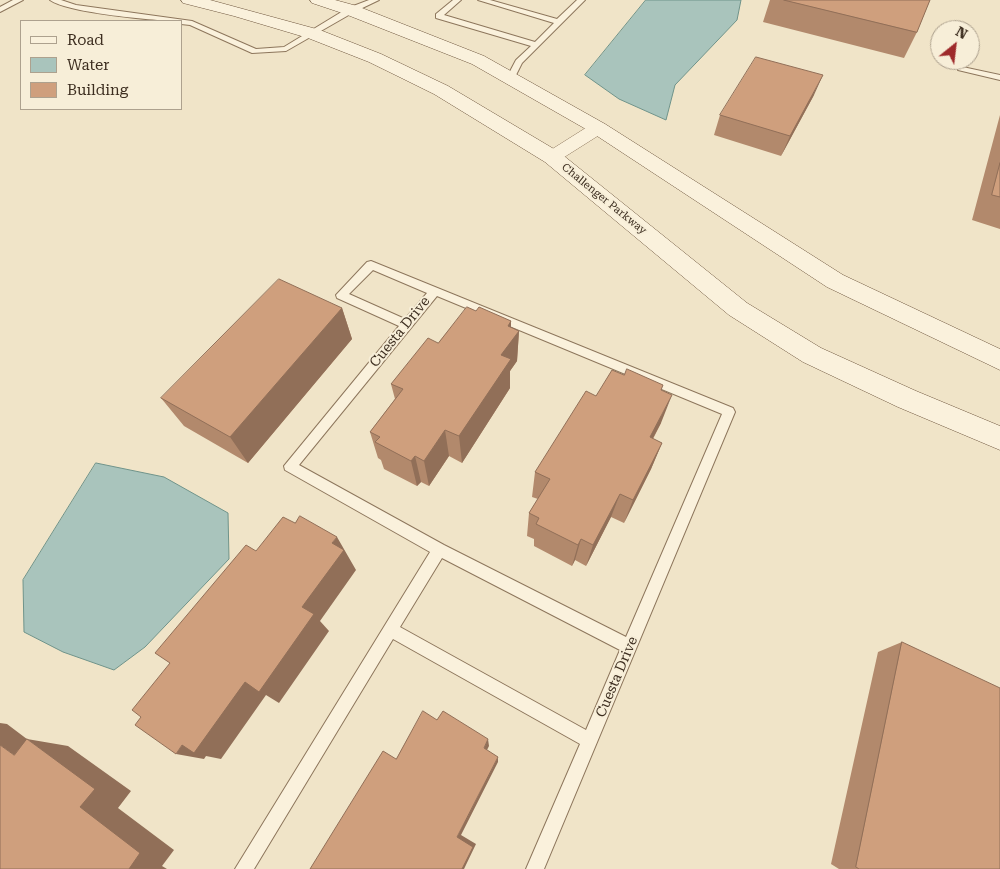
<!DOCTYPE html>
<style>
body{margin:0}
#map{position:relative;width:1000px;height:869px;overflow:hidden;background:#f0e4c8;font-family:"Roboto Serif",serif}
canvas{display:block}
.legend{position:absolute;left:20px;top:20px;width:162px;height:90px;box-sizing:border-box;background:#f7eed8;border:1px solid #ada18e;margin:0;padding:6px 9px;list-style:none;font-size:15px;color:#3d2e20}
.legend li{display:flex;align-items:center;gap:10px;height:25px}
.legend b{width:25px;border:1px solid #ada18e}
.north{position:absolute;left:930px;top:20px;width:50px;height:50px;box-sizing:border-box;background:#f7eed8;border:1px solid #ada18e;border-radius:50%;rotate:29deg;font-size:14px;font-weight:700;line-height:20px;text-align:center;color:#3d2e20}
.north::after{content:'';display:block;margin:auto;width:18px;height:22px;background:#9e2a2b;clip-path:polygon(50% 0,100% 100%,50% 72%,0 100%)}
</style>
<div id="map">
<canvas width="1000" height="869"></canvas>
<ul class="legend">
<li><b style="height:6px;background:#faf1dc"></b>Road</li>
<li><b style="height:14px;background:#a9c4bc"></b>Water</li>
<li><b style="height:14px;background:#cf9f7d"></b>Building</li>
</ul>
<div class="north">N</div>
</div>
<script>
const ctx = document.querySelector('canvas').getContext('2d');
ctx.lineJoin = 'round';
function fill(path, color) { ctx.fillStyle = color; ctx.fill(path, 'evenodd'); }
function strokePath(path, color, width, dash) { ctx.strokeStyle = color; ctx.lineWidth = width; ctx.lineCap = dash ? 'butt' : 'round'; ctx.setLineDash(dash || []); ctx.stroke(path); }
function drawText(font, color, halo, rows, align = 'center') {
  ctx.font = font + ' "Roboto Serif",serif'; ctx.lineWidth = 4; ctx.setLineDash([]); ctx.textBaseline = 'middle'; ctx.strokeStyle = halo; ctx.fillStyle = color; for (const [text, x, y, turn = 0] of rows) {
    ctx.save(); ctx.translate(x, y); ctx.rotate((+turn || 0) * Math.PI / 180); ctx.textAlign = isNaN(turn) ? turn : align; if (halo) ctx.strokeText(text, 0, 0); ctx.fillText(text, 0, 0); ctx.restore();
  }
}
const water = new Path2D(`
 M646,0H741L737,20L675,85L666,120L619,99L585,75Z
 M96,463L164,477L228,513L229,559L145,647L114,670L63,652L24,632L23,580Z`);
fill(water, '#a9c4bc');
strokePath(water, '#6f938a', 1);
const service = new Path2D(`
 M13,0H23L0,12V7Z
 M50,0H61L76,5L192,21L256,49L284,47L348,8L369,0H379L354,12L286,51L252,53L190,25L181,24V21C157,21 68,13 50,0Z
 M453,0H461L444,15L535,42L554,23L478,0H490L557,19L577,0H585L522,63L514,79L510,81L506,79L516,60L531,46L436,18V14Z
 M958,66L1000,75V80L958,70Z
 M371,261L733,408L735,412L544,869H526L580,744L393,639L254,869H235L430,552L285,470L284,466L399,326L337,298L336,295L367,262ZM373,270L427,293L405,319L349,294ZM437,296L722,414L626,637L444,545L299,465ZM442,558L620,650L586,730L400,627Z`);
const minor = new Path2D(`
 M598,123L604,124L606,128L604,132L558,161L552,163L546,161L543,157L546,153L592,124Z`);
const secondary = new Path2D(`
 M181,0H210L320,30L381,54L448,86L559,152L747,303L821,348L916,391L1000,426V450L898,407L803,362L729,315L545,162L434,94L369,62L308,38L234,16L183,3Z
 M310,0H335L357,6L484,56L605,124L843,275L1000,349V370L827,287L591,132L472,64L345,14L312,3Z`);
strokePath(service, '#8d765c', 2);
strokePath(minor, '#8d765c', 1);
strokePath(secondary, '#6f573f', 1);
fill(service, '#faf1dc');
fill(minor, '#faf1dc');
fill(secondary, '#faf1dc');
fill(new Path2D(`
 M770,0H930L917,32L904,58L763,22Z
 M814,95L781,156L714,135L720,115Z
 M1000,115V229L972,220Z
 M342,308L352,339L248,463L184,426L161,398Z
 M476,311L511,321V328L519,331L517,361L510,371V388L462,463L449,456L429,486L421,482L417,486L384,469L381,460L378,458L370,432L395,399L391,384Z
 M624,375L661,390V423L653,439L662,443L651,469L624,523L611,517L586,566L575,560L572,566L534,546V539L527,536L529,513L538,499L532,497L535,472L596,396Z
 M902,642L1000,869H839L831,864L878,652Z`), '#b2896c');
fill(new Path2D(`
 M823,75L814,95L781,156L790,136Z
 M342,308L352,339L248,463L230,437Z
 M511,321V341L519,331L517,361L510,371V388L462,463L459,436L501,355L508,326Z
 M672,395L661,423L639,464L650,437Z
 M445,430L449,456L429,486L424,461Z
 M662,443L651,469L624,523L633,500Z
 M415,456L421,482L417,486L411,461Z
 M620,494L611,517L586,566L593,545Z
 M337,537L356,570L320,621L329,631L279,703L266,695L221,759L206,756L204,759L176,754L182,745L245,682L302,607L332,543Z
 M581,539L575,560L572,566L578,545Z
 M0,723L7,724L56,761L14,755L0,745Z
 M27,739L68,746L131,791L118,808L174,850L162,866L167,869H129Z
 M488,739L489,746L485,754L484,748Z
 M498,757V762L461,835L476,844L464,869H462L457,837Z`), '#916f58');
const building = new Path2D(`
 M784,0H930L917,32Z
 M756,57L823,75L790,136L720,115Z
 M1000,163V197L992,195Z
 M279,279L342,308L230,437L161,398Z
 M467,307L476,311L479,307L511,321L508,326L519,331L501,355L511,359L459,436L445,430L424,461L415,456L411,461L375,442L380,437L370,432L403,389L391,384L428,338L438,343Z
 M627,369L663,385L661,390L672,395L650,437L662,443L633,500L620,494L593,545L581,539L578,545L536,524L539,518L529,513L550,479L535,472L586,391L596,396L612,370L624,375Z
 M300,516L337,537L332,543L344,550L302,607L314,614L259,692L245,682L194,753L182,745L176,754L135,725L141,717L132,710L170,663L155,653L246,545L256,551L283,517L295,523Z
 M902,642L1000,688V869H859L856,867Z
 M423,711L437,720L443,711L488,739L484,748L498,757L457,837L473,847L462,869H310L383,751L396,759Z
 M27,739L95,789L80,807L140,853L129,869H0V745L14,755Z`);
fill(building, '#cf9f7d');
strokePath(building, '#916f58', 1);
drawText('11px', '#3d2e20', '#f7eed8', [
 ["Challenger Parkway",604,199,39]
]);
drawText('14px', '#3d2e20', '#f7eed8', [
 ["Cuesta Drive",400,332,-51],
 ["Cuesta Drive",617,677,-67]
]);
</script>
